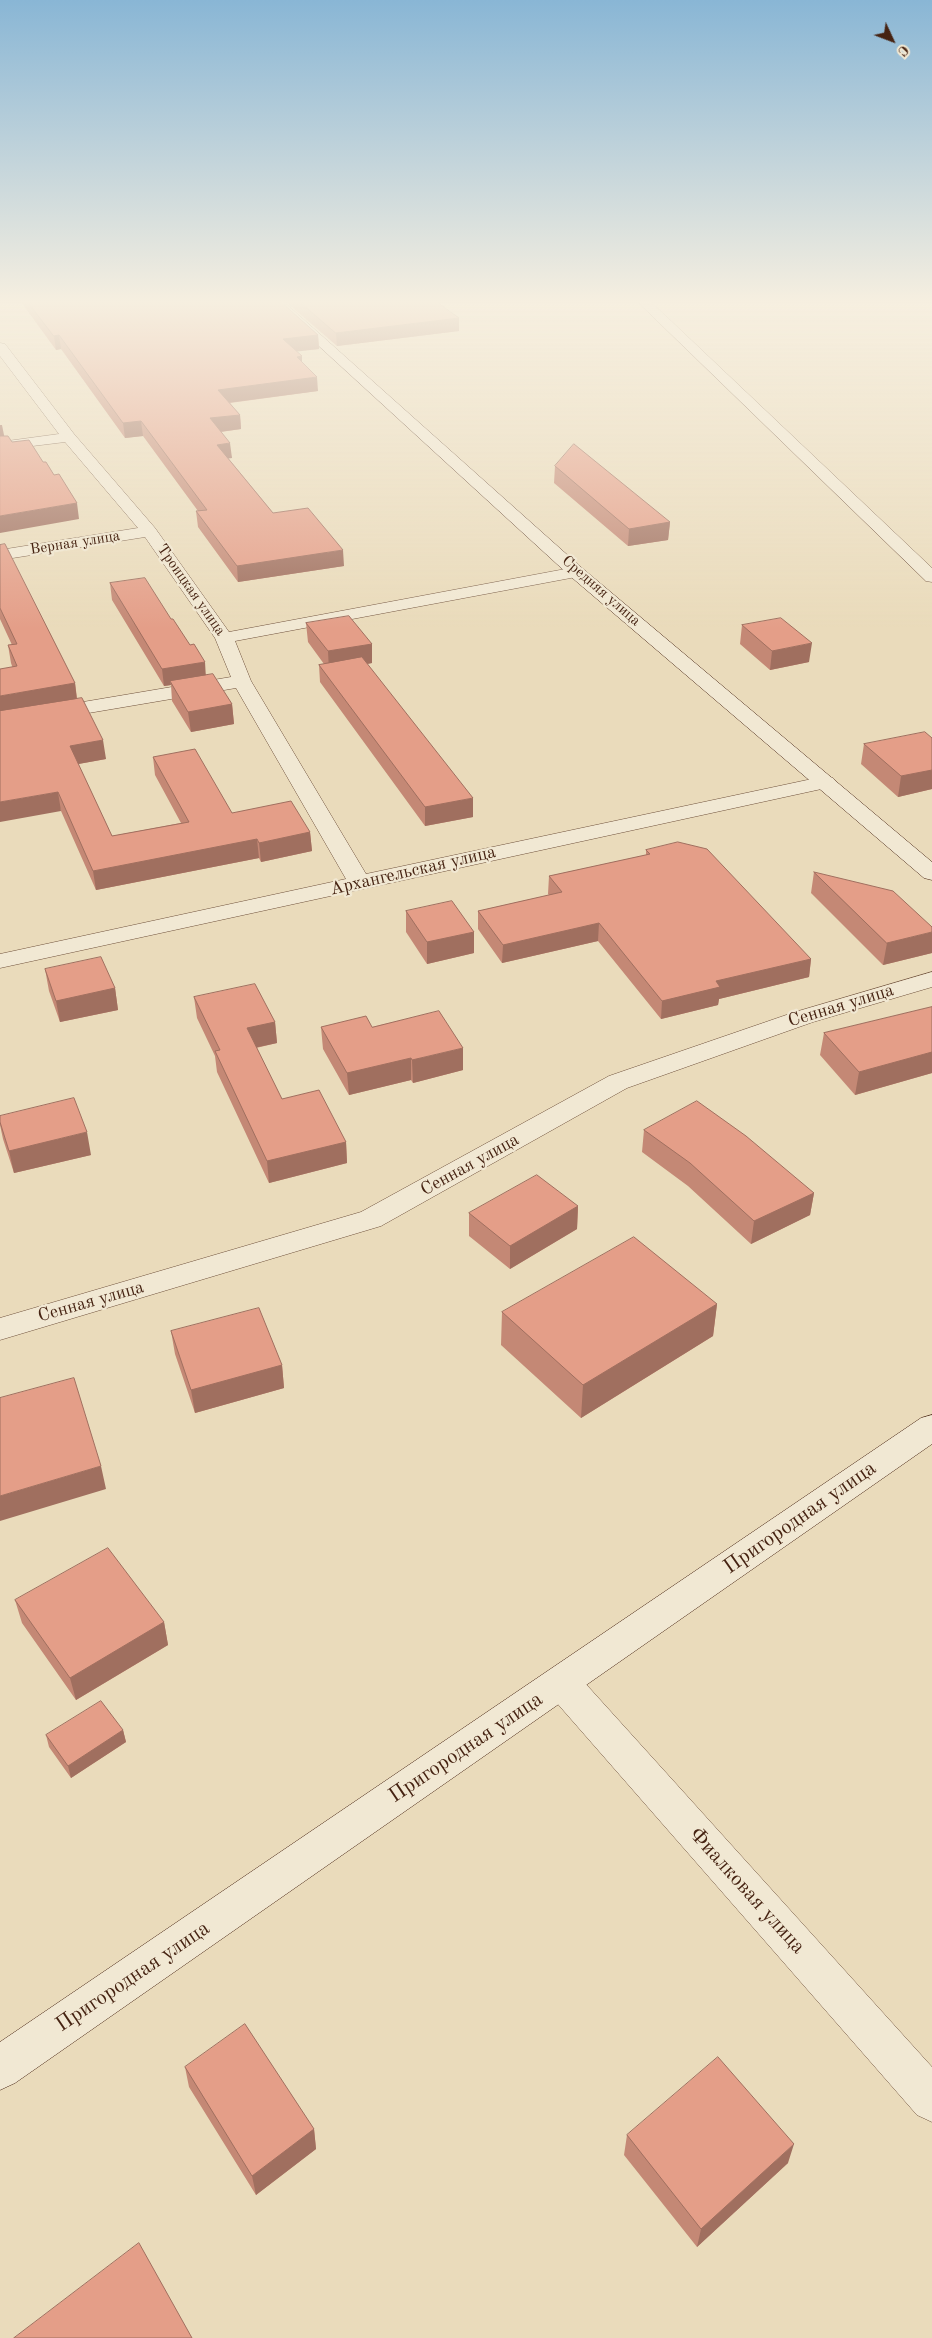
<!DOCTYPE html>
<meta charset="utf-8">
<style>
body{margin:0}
#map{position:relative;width:932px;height:2338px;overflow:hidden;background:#eadbbb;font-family:"Old Standard TT",serif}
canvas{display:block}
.north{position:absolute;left:867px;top:15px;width:50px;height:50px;-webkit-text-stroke:4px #f1e8d3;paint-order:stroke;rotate:133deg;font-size:14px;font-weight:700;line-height:20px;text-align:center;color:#462312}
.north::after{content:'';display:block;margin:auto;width:18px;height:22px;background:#462312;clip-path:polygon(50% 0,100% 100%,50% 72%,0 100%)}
</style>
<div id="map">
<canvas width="932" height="2338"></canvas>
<div class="north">С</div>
</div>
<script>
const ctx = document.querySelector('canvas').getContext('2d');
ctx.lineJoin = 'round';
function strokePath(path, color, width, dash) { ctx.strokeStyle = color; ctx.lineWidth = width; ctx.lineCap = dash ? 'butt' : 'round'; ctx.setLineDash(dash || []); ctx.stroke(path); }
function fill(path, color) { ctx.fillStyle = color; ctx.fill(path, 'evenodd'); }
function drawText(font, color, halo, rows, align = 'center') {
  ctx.font = font + ' "Old Standard TT",serif'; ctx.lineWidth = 4.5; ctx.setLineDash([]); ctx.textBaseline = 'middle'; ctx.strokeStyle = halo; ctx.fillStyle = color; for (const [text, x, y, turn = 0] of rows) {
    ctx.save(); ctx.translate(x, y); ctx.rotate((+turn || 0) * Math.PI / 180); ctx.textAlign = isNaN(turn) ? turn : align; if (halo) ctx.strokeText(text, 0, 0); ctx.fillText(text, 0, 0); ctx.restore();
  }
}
const street = new Path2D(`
 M638,302H651L932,568V582L926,581Z
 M0,343L5,344L74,434L155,528L229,632L576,567L582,568L585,572L582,576L576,577L235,641L251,681L366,874L826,776L833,778L836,782L833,786L826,788L0,968V954L346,879L236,688L0,728V716L231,677L215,638L145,537L0,560V550L138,528L65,442L0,450V442L59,434L0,356Z
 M932,972V987L813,1022L627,1088L381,1226L0,1340V1318L361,1212L609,1076L795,1012Z
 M562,1667L575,1672L932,2067V2122L917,2115L549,1694L544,1683L549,1672Z`);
const secondary = new Path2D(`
 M271,302H284L582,568L932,862V880L924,878L570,576Z
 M932,1415V1444L15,2083L0,2090V2042L921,1418Z`);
strokePath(street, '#6f513c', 1);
strokePath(secondary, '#462312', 1);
fill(street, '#f1e8d3');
fill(secondary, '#f1e8d3');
fill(new Path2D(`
 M21,302H281L318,335L319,349L296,351L318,391L230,403L240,415L241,429L221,432L232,458H228L273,513L344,566L238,582L198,527L196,511H198L143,436L125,438L61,349L56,350Z
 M286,302H437L459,318V331L337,346Z
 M555,466L670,522L668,540L628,546L554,483Z
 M0,542V545L75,683L77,698L106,759L78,764L112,836L181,823L155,775L153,757L232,813L310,832L312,851L261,862L259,858L96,890L61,811L11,663L8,645H12L0,619Z
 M110,583L171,619L190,645L206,675L232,704L234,724L191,732L172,701L171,685L164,686L112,600Z
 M306,623L372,644V663L367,664L473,817L425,826L320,682L319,665L324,664L308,642Z
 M742,625L809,662L770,670L740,644Z
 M932,738V789L898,797L861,764L864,744Z
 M646,850L811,959L809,977L719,999L718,1005L661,1019L598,941L502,963L478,929V911L549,895L548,894L549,876L646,855Z
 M814,872L932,953L883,965L811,893Z
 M406,911L474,932V953L427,964L406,932Z
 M45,969L115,988L118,1010L60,1022L49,991Z
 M194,997L275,1022L277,1043L256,1048L282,1099L346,1142L347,1163L269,1183L217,1072L215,1056L197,1018Z
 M932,1007V1073L855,1095L820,1055L824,1033Z
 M321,1027L463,1070L413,1083L411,1080L349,1095L323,1049Z
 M0,1116L91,1155L14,1173L3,1139L0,1125Z
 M644,1130L814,1193L810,1215L751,1244L688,1186L642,1152Z
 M578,1206L577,1229L510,1269L469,1236V1213Z
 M717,1304L713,1336L581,1418L501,1345L502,1312Z
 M171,1331L282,1365L284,1388L195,1413L175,1354Z
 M15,1600L164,1622L168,1645L76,1700L22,1623Z
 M123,1730L126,1742L71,1778L49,1747L46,1735Z
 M185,2067L314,2129L316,2149L256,2195L189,2087Z
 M627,2135L788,2163L697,2247L624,2155Z`), '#c48875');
fill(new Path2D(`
 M459,318V331L337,346L336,333Z
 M59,335L61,349L56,350L54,336Z
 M318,335L319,349L284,353L283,339Z
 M302,356V370L297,357Z
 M317,377L318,391L219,404L218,390Z
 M240,415L241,429L211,433L210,418Z
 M141,421L143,436L125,438L123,423Z
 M0,425H2L5,440H0Z
 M230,443L232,458L218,460L217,445Z
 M77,503L79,519L0,533V516Z
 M670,522L668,540L628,546L629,529Z
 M343,550L344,566L238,582L237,566Z
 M812,643L809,662L770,670L772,651Z
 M372,644V663L329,671L328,651Z
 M205,662L206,679L170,681L171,685L164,686L162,669Z
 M75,683L77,701L0,714V696Z
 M232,704L234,724L191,732L188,712Z
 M103,740L106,759L73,765L70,746Z
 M932,770V789L898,797L901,776Z
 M58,792L61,811L0,822V802Z
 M473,798V817L425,826V807Z
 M310,832L312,851L261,862L259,843Z
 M257,839L259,858L96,890L93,871Z
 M599,923L598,941L502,963L503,945Z
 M474,932V953L427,964V942Z
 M932,932V953L883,965L887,943Z
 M811,959L809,977L719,999L718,1005L661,1019L662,1001L716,981Z
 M115,988L118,1010L60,1022L56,1001Z
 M275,1022L277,1043L249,1049L247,1028Z
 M463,1048V1070L413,1083L412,1060Z
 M932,1052V1073L855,1095L859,1072Z
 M411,1058V1080L349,1095L347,1073Z
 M87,1132L91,1155L14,1173L9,1151Z
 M346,1142L347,1163L269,1183L267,1161Z
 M814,1193L810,1215L751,1244L754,1221Z
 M578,1206L577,1229L510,1269V1246Z
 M717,1304L713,1336L581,1418L583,1385Z
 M282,1365L284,1388L195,1413L191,1390Z
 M101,1466L106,1489L0,1521V1496Z
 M164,1622L168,1645L76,1700L70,1678Z
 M123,1730L126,1742L71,1778L68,1766Z
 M314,2129L316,2149L256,2195L252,2176Z
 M794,2144L788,2163L697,2247L701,2229Z`), '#a06f5f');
const building = new Path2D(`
 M28,302H281L318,335L283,339L302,356L297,357L317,377L218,390L240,415L210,418L230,443L217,445L273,513L308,508L343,550L237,566L196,511L207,510L141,421L123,423L59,335L54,336Z
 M300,302H437L459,318L336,333Z
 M0,436H8L12,442L29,440L43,462H46L54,475L59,474L77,503L0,516Z
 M574,444L670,522L629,529L555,466Z
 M5,544L75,683L0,696V669L17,666L8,645L17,644L0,608V545Z
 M145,578L171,619H173L190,645L194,644L205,662L162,669L110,583Z
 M349,616L372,644L328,651L306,623Z
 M781,618L812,643L772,651L742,625Z
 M362,657L473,798L425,807L319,665Z
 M213,674L232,704L188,712L170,681Z
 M82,698L103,740L70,746L112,836L189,822L153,757L195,749L232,813L291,801L310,832L259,843L257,839L93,871L58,792L0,802V711Z
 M925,732L932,738V770L901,776L864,744Z
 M678,842L707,849L811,959L716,981L720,987L662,1001L599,923L503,945L478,911L562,892L549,876L650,854L646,850Z
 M814,872L893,891L932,927V932L887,943Z
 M452,901L474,932L427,942L406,911Z
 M101,957L115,988L56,1001L45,969Z
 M255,984L275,1022L247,1028L282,1099L319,1090L346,1142L267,1161L215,1051L220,1050L194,997Z
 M932,1007V1052L859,1072L824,1033Z
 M439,1011L463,1048L412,1060L411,1058L347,1073L321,1027L366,1016L372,1027Z
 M74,1098L87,1132L9,1151L0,1122V1116Z
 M697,1101L746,1136L814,1193L754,1221L690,1163L644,1130Z
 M537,1175L578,1206L510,1246L469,1213Z
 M634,1237L717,1304L583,1385L502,1312Z
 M259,1308L282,1365L191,1390L171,1331Z
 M74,1378L101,1466L0,1496V1398Z
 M108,1548L164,1622L70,1678L15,1600Z
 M101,1701L123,1730L68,1766L46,1735Z
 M245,2024L314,2129L252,2176L185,2067Z
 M718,2057L794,2144L701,2229L627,2135Z
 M139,2243L192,2338H14Z`);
fill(building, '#e49e88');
strokePath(building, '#a06f5f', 1);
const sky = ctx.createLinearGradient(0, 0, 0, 629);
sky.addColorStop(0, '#89b6d5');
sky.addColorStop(0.48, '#f6efe0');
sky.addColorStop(1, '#f6efe000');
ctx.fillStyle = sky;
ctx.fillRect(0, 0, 932, 629);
drawText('15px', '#462312', '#f1e8d3', [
 ["Верная улица",75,543,-9],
 ["Троицкая улица",191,590,55],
 ["Средняя улица",601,591,41]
]);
drawText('18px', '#462312', '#f1e8d3', [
 ["Архангельская улица",413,871,-13],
 ["Сенная улица",841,1006,-17],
 ["Сенная улица",470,1165,-29],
 ["Сенная улица",91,1302,-16]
]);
drawText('21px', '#462312', '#f1e8d3', [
 ["Пригородная улица",800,1518,-35],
 ["Пригородная улица",466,1748,-34],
 ["Фиалковая улица",747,1891,48],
 ["Пригородная улица",133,1977,-34]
]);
</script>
